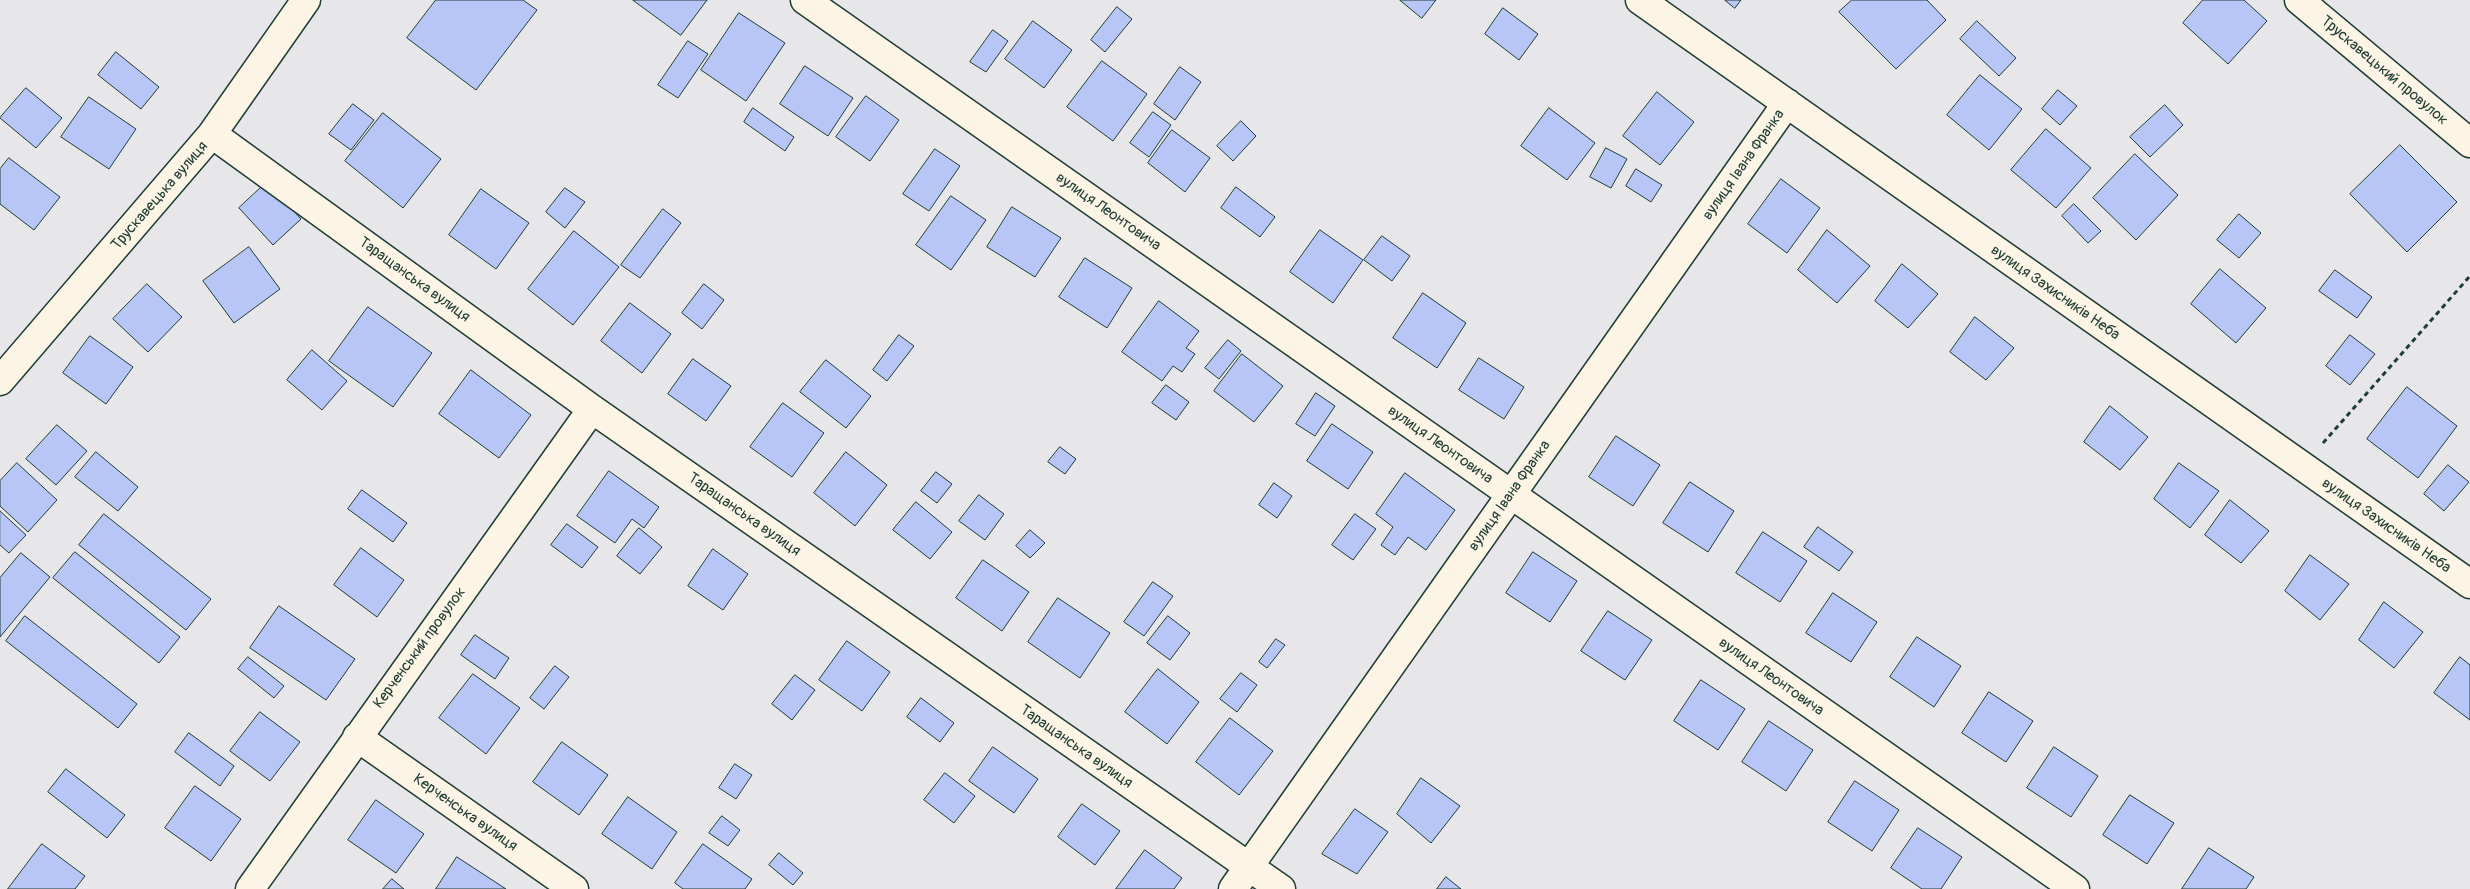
<!DOCTYPE html>
<meta charset="utf-8">
<style>
body{margin:0}
canvas{display:block;background:#e7e7ea}
</style>
<canvas width="2470" height="889"></canvas>
<script>
const ctx = document.querySelector('canvas').getContext('2d');
ctx.lineJoin = 'round';
function fill(path, color) { ctx.fillStyle = color; ctx.fill(path, 'evenodd'); }
function strokePath(path, color, width, dash) { ctx.strokeStyle = color; ctx.lineWidth = width; ctx.lineCap = dash ? 'butt' : 'round'; ctx.setLineDash(dash || []); ctx.stroke(path); }
function drawText(font, color, halo, rows, align = 'center') {
  ctx.font = font + ' Pangolin,sans-serif'; ctx.lineWidth = 4; ctx.setLineDash([]); ctx.textBaseline = 'middle'; ctx.strokeStyle = halo; ctx.fillStyle = color; for (const [text, x, y, turn = 0] of rows) {
    ctx.save(); ctx.translate(x, y); ctx.rotate((+turn || 0) * Math.PI / 180); ctx.textAlign = isNaN(turn) ? turn : align; if (halo) ctx.strokeText(text, 0, 0); ctx.fillText(text, 0, 0); ctx.restore();
  }
}
const building = new Path2D(`
 M436,0H523L537,10L476,90L407,38Z
 M633,0H707L681,35Z
 M1400,0H1436L1422,18Z
 M1725,0H1741L1735,8Z
 M1852,0H1927L1946,20L1896,69L1839,12Z
 M2203,0H2244L2267,21L2228,64L2183,23Z
 M1117,7L1132,19L1105,52L1091,40Z
 M1503,8L1538,34L1519,60L1485,34Z
 M739,13L785,43L746,101L701,70Z
 M1033,21L1072,50L1044,88L1005,59Z
 M1977,21L2016,58L1999,76L1960,39Z
 M993,30L1008,41L986,72L970,62Z
 M688,41L708,54L678,98L658,85Z
 M116,52L159,87L141,109L98,75Z
 M1102,61L1147,94L1113,141L1067,107Z
 M805,66L853,98L828,136L780,104Z
 M1180,67L1201,82L1175,120L1154,104Z
 M1980,75L2022,109L1989,150L1947,115Z
 M26,88L62,118L36,148L0,118Z
 M2058,90L2077,106L2060,125L2042,109Z
 M1657,92L1694,122L1660,165L1623,136Z
 M866,96L899,120L870,161L836,137Z
 M89,97L136,129L109,169L61,137Z
 M353,104L374,120L351,150L329,134Z
 M2165,105L2183,125L2150,157L2130,137Z
 M753,108L794,137L785,151L744,122Z
 M1549,108L1595,143L1567,180L1521,146Z
 M1153,112L1171,125L1149,157L1130,143Z
 M383,113L441,159L403,208L345,161Z
 M1241,121L1256,136L1233,161L1217,146Z
 M2046,129L2091,168L2056,208L2011,170Z
 M1172,130L1210,158L1185,192L1148,163Z
 M2400,145L2457,202L2407,252L2350,194Z
 M1606,148L1627,159L1611,188L1590,177Z
 M935,149L960,166L929,211L903,194Z
 M2135,154L2178,195L2136,240L2093,198Z
 M9,158L60,197L34,230L0,204V169Z
 M1636,169L1662,185L1651,202L1626,186Z
 M1781,179L1820,208L1787,253L1748,224Z
 M267,182L301,219L273,245L239,208Z
 M1236,187L1275,217L1260,237L1221,208Z
 M565,188L585,202L565,228L546,212Z
 M481,189L529,223L496,269L449,235Z
 M951,196L986,220L951,270L916,245Z
 M2074,204L2101,231L2088,243L2062,216Z
 M1012,207L1061,238L1035,277L987,247Z
 M663,209L681,223L640,278L621,265Z
 M2239,214L2261,233L2239,258L2217,240Z
 M1320,230L1363,260L1333,303L1290,272Z
 M1827,230L1870,266L1837,303L1798,270Z
 M574,231L619,267L573,325L528,289Z
 M1382,236L1410,256L1392,281L1364,260Z
 M249,247L280,289L234,323L203,281Z
 M1085,258L1132,288L1107,328L1059,297Z
 M1902,264L1938,294L1908,328L1875,301Z
 M2220,269L2266,308L2236,343L2191,304Z
 M2335,270L2372,297L2357,318L2319,291Z
 M147,284L182,317L148,352L113,319Z
 M704,284L724,300L702,329L682,313Z
 M1423,293L1466,323L1437,368L1393,338Z
 M1159,301L1199,331L1186,348L1195,354L1182,372L1173,366L1162,381L1122,352Z
 M630,303L671,334L642,373L601,341Z
 M368,307L432,353L393,407L329,361Z
 M1975,317L2014,348L1986,380L1950,352Z
 M899,335L914,346L887,381L873,370Z
 M2350,335L2375,354L2350,385L2326,366Z
 M90,336L133,367L106,404L63,373Z
 M1228,340L1241,351L1219,379L1205,368Z
 M312,350L347,381L322,410L287,380Z
 M1242,354L1283,386L1254,422L1214,391Z
 M1479,358L1524,387L1504,419L1459,390Z
 M693,359L731,386L706,421L668,394Z
 M826,360L871,396L846,428L800,392Z
 M471,370L531,415L499,458L439,414Z
 M1166,385L1189,402L1176,420L1152,403Z
 M2407,387L2457,426L2418,478L2367,439Z
 M1316,393L1335,406L1315,436L1296,424Z
 M783,403L824,433L792,477L750,447Z
 M2110,406L2148,437L2120,470L2084,442Z
 M1332,424L1373,452L1348,489L1307,461Z
 M57,425L87,451L56,485L26,459Z
 M1616,436L1660,465L1633,506L1589,477Z
 M1060,447L1076,459L1065,474L1048,462Z
 M96,452L138,487L118,511L75,477Z
 M846,452L887,485L855,526L814,493Z
 M17,463L57,500L28,532L0,506V481Z
 M2179,463L2219,491L2190,528L2154,499Z
 M2448,465L2469,482L2444,511L2424,494Z
 M609,471L659,507L644,528L632,519L615,543L577,516Z
 M936,472L952,484L937,503L921,491Z
 M1405,473L1455,510L1426,550L1408,537L1395,555L1381,545L1393,527L1376,514Z
 M1690,482L1734,511L1708,552L1663,523Z
 M1274,483L1292,496L1277,518L1259,505Z
 M362,490L407,523L393,542L348,509Z
 M979,495L1004,514L985,540L959,521Z
 M2230,500L2269,531L2241,563L2205,535Z
 M916,502L952,532L930,559L893,530Z
 M0,511L26,535L9,553L0,545Z
 M104,514L211,599L186,630L79,545Z
 M1355,514L1376,529L1353,560L1332,545Z
 M567,524L598,547L582,568L551,545Z
 M1818,527L1853,552L1839,571L1804,547Z
 M639,528L662,547L640,574L617,556Z
 M1030,530L1045,543L1030,558L1016,546Z
 M1763,532L1807,561L1780,602L1736,573Z
 M361,548L404,580L377,617L334,585Z
 M713,549L748,574L723,610L688,586Z
 M75,552L180,637L159,663L53,578Z
 M1533,552L1577,581L1550,622L1506,593Z
 M21,553L50,577L0,637V578Z
 M2310,555L2349,584L2320,620L2285,591Z
 M983,560L1029,592L1002,631L956,598Z
 M1153,582L1173,596L1144,636L1124,622Z
 M1833,593L1877,622L1851,662L1806,633Z
 M1058,598L1110,633L1080,678L1028,642Z
 M2384,602L2423,632L2394,668L2359,640Z
 M279,606L355,659L326,700L250,648Z
 M1608,611L1652,640L1625,680L1581,651Z
 M25,616L137,704L118,728L6,641Z
 M1168,616L1190,633L1170,660L1147,643Z
 M475,635L509,658L495,679L461,655Z
 M1917,637L1961,666L1934,707L1890,677Z
 M1276,639L1285,645L1267,668L1259,662Z
 M847,641L890,672L862,711L819,680Z
 M248,657L284,686L274,698L238,669Z
 M2460,657L2470,665V720L2434,693Z
 M555,666L569,677L544,709L530,698Z
 M1158,669L1199,702L1167,744L1125,712Z
 M1241,673L1257,685L1237,712L1220,699Z
 M473,674L520,708L486,754L439,718Z
 M795,675L815,690L792,720L772,704Z
 M1701,680L1745,709L1718,750L1674,721Z
 M1989,692L2033,721L2006,762L1962,733Z
 M921,698L954,723L940,742L907,717Z
 M260,712L300,742L270,781L230,751Z
 M1230,718L1273,751L1239,795L1196,762Z
 M1769,721L1813,750L1786,791L1742,762Z
 M189,733L234,766L220,786L175,752Z
 M562,742L608,775L579,815L533,782Z
 M993,747L1038,779L1014,813L969,781Z
 M2054,747L2098,776L2071,817L2027,788Z
 M735,764L752,775L736,799L719,788Z
 M66,769L125,815L107,838L48,792Z
 M945,773L975,796L954,823L924,800Z
 M1421,778L1460,806L1431,843L1397,814Z
 M1855,781L1899,810L1872,851L1828,822Z
 M195,786L241,819L211,861L165,828Z
 M2130,795L2174,823L2147,864L2103,835Z
 M628,797L677,832L652,869L602,834Z
 M376,800L424,834L396,873L348,840Z
 M1082,804L1120,831L1095,865L1058,837Z
 M1355,809L1388,832L1357,874L1322,854Z
 M722,816L740,830L728,846L709,833Z
 M1918,828L1962,857L1941,889H1922L1891,868Z
 M42,844L85,876L75,889H8Z
 M703,844L752,879L745,889H683L675,883Z
 M2209,848L2254,877L2246,889H2182Z
 M1145,850L1182,878L1174,889H1116Z
 M779,853L803,873L793,885L769,865Z
 M457,857L506,889H436Z
 M1446,877L1461,889H1437Z
 M392,879L404,889H383Z`);
fill(building, '#b7c6f6');
strokePath(building, '#1f3d34', 1);
const minor = new Path2D(`
 M805,0L2075,889
 M1640,0L2470,584
 M2299,0L2470,143
 M212,134L592,409L1281,889
 M0,381L212,134L306,0
 M357,737L574,889
 M250,889L592,409
 M1233,889L1787,103`);
strokePath(minor, '#1f3d34', 31);
strokePath(new Path2D(`
 M2323,443L2470,276`), '#1f3d34', 3, [5, 4]);
strokePath(minor, '#fcf5e5', 28);
drawText('15px', '#1f3d34', '#fcf5e5', [
 ["Трускавецький провулок",2384,71,40],
 ["вулиця Івана Франка",1744,165,-55],
 ["Трускавецька вулиця",160,196,-49],
 ["вулиця Леонтовича",1108,212,35],
 ["Таращанська вулиця",414,280,36],
 ["вулиця Захисників Неба",2055,293,35],
 ["вулиця Леонтовича",1440,445,35],
 ["вулиця Івана Франка",1510,496,-55],
 ["Таращанська вулиця",744,515,35],
 ["вулиця Захисників Неба",2386,526,35],
 ["Керченський провулок",420,648,-54],
 ["вулиця Леонтовича",1771,677,35],
 ["Таращанська вулиця",1076,747,35],
 ["Керченська вулиця",465,813,35]
]);
</script>
